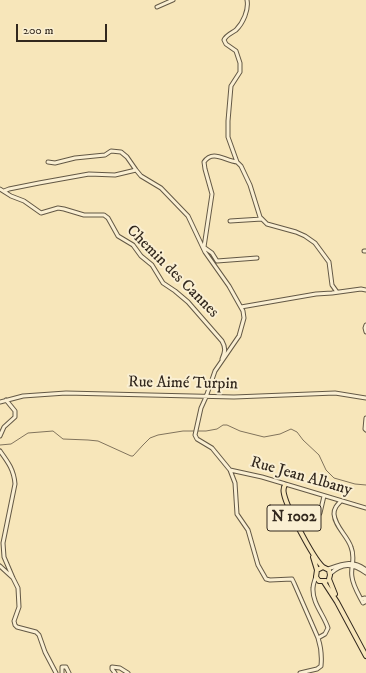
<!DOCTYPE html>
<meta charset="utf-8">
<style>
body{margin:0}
#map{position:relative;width:366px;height:673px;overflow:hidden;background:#f7e6ba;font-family:"IM FELL DW Pica",serif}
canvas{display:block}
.scale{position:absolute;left:16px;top:24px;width:91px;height:18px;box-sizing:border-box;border:2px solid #32281e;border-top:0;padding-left:5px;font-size:12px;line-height:14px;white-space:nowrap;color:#32281e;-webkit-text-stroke:3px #faefd2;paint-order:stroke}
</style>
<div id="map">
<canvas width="366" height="673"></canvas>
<div class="scale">200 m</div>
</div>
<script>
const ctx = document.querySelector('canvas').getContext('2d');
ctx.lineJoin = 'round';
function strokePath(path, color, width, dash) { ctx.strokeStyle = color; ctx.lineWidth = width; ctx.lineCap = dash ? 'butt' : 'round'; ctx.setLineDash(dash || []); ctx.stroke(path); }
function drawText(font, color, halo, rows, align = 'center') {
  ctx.font = font + ' "IM FELL DW Pica",serif'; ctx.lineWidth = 4; ctx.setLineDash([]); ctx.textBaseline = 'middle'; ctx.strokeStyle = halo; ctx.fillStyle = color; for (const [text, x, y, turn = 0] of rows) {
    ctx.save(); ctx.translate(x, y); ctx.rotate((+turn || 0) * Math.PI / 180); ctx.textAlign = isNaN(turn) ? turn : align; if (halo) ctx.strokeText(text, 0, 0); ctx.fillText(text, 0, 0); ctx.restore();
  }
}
strokePath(new Path2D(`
 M0,445L11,444L28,433L53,431L63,439L88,440L98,441L131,456H133L143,445L150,438L158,435L183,431H206L217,429L223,425H227L240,431L264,437L280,434L291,429L297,432L303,440L319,455L326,470L334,478L355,484L366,485`), '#80735c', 1);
const minor = new Path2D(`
 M247,0C249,10 243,23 236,30C232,33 226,35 224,40L226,44L236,51L240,63V72L231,86L228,121V137L237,162L241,166L250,185L260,217L267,224L296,232L305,236L315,243L329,262L332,285L337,292
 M157,7L173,0
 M48,162L55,163L75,158L105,155L111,151L121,152L127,157L136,170L141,176L161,188L188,216L205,252L229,286L243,311L244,318L239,336L215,371L206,397L201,408L195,435L197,439L212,448L230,470L235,483L237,514L248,530L258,565L266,579L270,580L292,579L294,583L318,638C321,647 322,656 321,666L317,669L300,673
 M0,189L11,196L24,201L41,213L58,208L64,209L84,215H104L108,218L118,236L133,245L141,256L152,265L163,283L175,291L188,302L222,341C226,348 225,352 222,359
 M4,191L9,189L39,183L89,174L115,175L136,170
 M230,221L262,219
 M204,247L212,194L205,169L204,162C213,149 225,161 237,162
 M205,248L212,253L217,261L257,258
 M364,251H366
 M241,307L316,294L332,293L361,289L366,290
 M366,325L365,328L366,332
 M0,402L23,396L66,393L234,397L335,393L366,398
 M366,418L365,429L366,430
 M0,436L4,427L15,417V411L6,400
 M0,451C8,462 14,470 15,484L3,543L4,557L13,578
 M230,470L262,477L366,508
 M341,501C337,505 334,508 334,514C335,527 347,535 351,547C356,559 350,567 352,577C353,586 359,595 363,603L365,602V598L361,599
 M313,524L320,513L324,496
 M0,566L13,578L18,588L19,607L14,621L15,625L17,627L36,632L39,635L45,652L56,673
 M328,569C342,564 353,559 366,570
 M330,574C343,562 353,564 366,573
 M316,576C315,580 313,584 313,588C312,603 324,615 328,628L325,634L318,638
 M62,673V667H66L69,673
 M115,673L112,669V667L120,668L128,673`);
const major = new Path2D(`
 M285,485C283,488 283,490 284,494C287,508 313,558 323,567
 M313,557L317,570L316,577L319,581H326
 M317,570L323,567L329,570L330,575L329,579L335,594
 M324,582L337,602L366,656`);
strokePath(minor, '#635845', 5);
strokePath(major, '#32281e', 6);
strokePath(minor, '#faefd2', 3);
strokePath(major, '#f7e6ba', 4);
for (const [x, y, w] of [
 [294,518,54]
]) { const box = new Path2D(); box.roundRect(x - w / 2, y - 13, w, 26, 3); ctx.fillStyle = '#faefd2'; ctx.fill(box); strokePath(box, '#32281e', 1); }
drawText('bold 15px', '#32281e', null, [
 ["N 1002",294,518]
]);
drawText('16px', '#32281e', '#faefd2', [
 ["Chemin des Cannes",172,272,45],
 ["Rue Aimé Turpin",183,384,1],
 ["Rue Jean Albany",301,477,16]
]);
</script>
